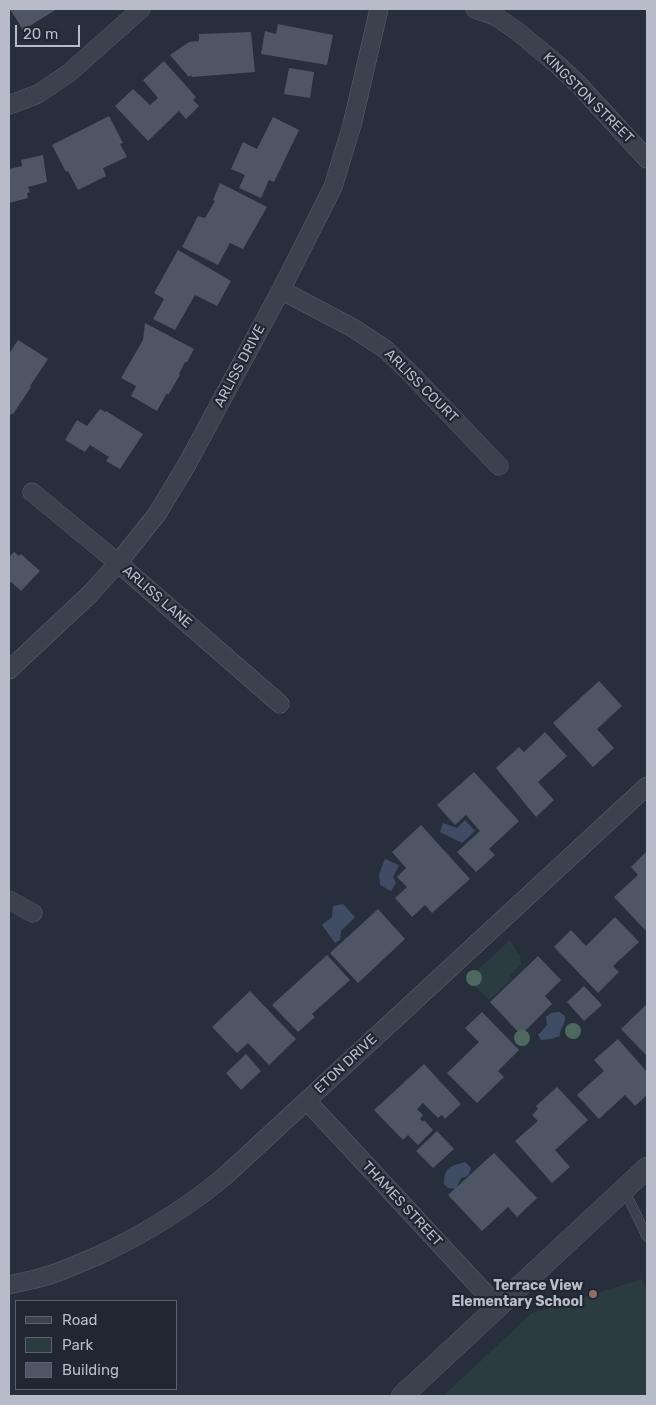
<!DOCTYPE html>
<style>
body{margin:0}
#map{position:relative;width:656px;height:1405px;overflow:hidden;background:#272f3d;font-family:Rubik,sans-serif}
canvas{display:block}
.frame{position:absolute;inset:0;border:10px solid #b7bcc8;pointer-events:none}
.legend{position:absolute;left:15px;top:1300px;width:162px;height:90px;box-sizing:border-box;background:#202632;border:1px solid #5c626e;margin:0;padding:6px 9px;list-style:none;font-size:15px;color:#b7bcc8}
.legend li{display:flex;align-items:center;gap:10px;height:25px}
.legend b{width:25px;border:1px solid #5c626e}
.scale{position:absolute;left:15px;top:25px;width:65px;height:22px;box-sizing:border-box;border:2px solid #b7bcc8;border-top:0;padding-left:6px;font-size:15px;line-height:18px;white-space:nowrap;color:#b7bcc8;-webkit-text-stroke:4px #202632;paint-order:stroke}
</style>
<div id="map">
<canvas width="656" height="1405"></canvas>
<div class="frame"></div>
<ul class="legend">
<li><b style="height:6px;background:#3b414d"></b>Road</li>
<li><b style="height:14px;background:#2a3c3f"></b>Park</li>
<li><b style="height:14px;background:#4e5665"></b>Building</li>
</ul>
<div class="scale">20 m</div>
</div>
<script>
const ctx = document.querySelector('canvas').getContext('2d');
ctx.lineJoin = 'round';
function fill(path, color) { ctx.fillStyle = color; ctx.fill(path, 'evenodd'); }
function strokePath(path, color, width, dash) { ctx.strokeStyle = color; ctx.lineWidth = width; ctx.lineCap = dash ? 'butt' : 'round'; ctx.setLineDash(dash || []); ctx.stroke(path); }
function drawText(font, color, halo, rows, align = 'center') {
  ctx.font = font + ' Rubik,sans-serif'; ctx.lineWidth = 4.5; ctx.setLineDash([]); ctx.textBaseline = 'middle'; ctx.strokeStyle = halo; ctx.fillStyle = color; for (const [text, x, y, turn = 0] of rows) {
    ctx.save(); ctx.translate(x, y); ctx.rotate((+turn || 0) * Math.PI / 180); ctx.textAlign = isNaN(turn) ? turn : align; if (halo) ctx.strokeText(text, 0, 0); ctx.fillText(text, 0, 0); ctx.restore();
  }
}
fill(new Path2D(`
 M510,940L520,956L521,965L510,976L512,979L489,1000L468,979Z
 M642,1279L647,1291V1396H443L532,1313Z`), '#2a3c3f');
fill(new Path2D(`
 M465,820L475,831L462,843L440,832L443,823L457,828Z
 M385,859L399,865L393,877L396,883L391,891L380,885L379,874Z
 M343,904L355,917L341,931L340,940L335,943L322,925L332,917L333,906Z
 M559,1012L565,1016C566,1025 559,1028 560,1036L551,1039L541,1040L538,1035L547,1025L546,1017L551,1013Z
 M465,1162L471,1168L469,1174L466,1177L461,1178L456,1189L448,1188L444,1184C444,1167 451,1166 465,1162Z`), '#3f4c64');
fill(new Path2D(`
 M10,9H57L23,30Z
 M278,24L333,35L327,65L261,54L265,31L276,34Z
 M251,32L255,72L192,77L191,75L189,77L170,55L189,42L199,41V34Z
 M164,61L196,97L193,100L199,106L186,119L179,111L148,141L115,106L133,89L150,105L158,98L143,80Z
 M289,68L314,72L310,98L284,94Z
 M109,116L123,143L120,144L127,157L103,168L106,176L78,190L68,171L66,172L52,145Z
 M273,117L299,130L274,182L269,180L261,198L239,188L245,175L231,169L243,142L257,149Z
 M43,155L47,182L28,187L30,192L27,193L28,198L9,203V169L22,166L21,160Z
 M220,183L267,207L243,249L230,243L218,265L182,247L198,216L205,218L215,201L213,200Z
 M178,250L231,281L217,306L195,295L175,330L153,319L164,299L154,293Z
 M145,323L194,349L187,362H185L179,374L180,375L168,395L167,393L157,411L131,396L136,386L121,378L143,340Z
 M18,340L48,359L30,386L31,387L13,414H11L9,417V354Z
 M100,409L105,412L106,411L143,434L120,469L106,461L109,457L90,445L85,452L65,440L77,420L87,426Z
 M14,552L19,556L21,554L40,571L21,591L11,582L9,584V555L10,556Z
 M599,681L622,706L597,729L614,748L593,767L553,723Z
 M545,732L567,756L538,782L554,800L536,817L496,768L519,747L524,752Z
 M474,772L519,821L489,849L495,855L476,872L457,852L480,831L466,815L455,825L437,805Z
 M421,825L470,879L432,913L425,905L412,917L395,898L407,887L397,877L406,868L392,852Z
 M647,851V930L646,931L614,897L638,875L631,867Z
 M378,909L405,939L358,983L330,953Z
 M615,917L639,942L613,966L619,972L598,993L554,947L571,930L586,946Z
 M327,955L350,980L312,1014L315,1017L298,1032L272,1005Z
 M538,956L561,980L545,996L552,1004L521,1035L490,1002Z
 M584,986L602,1005L584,1021L567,1002Z
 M250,991L296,1039L269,1065L248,1043L237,1053L212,1027Z
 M647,1004V1056L621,1029Z
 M482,1012L519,1050L498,1071L504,1077L477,1103L447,1073L479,1042L465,1028Z
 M618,1039L647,1072V1095L635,1106L625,1095L599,1119L577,1095L604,1071L594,1060Z
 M246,1054L261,1071L241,1090L226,1073Z
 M424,1064L461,1104L445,1119L442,1115L438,1118L423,1103L417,1109L423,1115L420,1119L423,1122L424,1120L433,1130L418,1145L408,1135L403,1140L374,1110Z
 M557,1087L588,1120L555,1150L570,1167L552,1183L515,1141L538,1121L532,1115L538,1109L536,1106Z
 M437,1131L454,1149L433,1168L416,1151Z
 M494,1153L537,1198L517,1217L508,1207L482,1231L448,1195Z`), '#4e5665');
const service = new Path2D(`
 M624,1189L647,1237`);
const minor = new Path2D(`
 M475,9L495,16L517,31L558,65L579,85L647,159
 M9,105L38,94L69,73L141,9
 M281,290L353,328L385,349L410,373L499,466
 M32,492L118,563L280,704
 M9,670L90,594L118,563L157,514L186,466L281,290L333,187L352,125L379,9
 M9,900L33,913
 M307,1101L498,1307
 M9,1285C21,1282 34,1280 46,1276C64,1271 80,1263 97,1256C143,1235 185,1209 224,1177L647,786`);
const tertiary = new Path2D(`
 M402,1396L647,1168`);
strokePath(service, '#595f6b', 10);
strokePath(minor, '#595f6b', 19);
strokePath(tertiary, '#595f6b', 22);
strokePath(service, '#3b414d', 9);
strokePath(minor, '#3b414d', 18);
strokePath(tertiary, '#3b414d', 21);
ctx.fillStyle = '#4f685f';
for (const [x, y] of [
 [474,978],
 [573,1031],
 [522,1038]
]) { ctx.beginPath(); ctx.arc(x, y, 8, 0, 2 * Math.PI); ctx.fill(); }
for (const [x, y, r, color] of [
 [593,1294,5,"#8d6e63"]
]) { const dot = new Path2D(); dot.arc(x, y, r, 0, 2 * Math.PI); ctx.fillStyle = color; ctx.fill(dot); strokePath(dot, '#202632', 2); }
drawText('14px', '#b7bcc8', '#202632', [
 ["KINGSTON STREET",588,98,45],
 ["ARLISS DRIVE",240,366,-62],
 ["ARLISS COURT",421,386,45],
 ["ARLISS LANE",157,597,41],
 ["ETON DRIVE",346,1064,-43],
 ["THAMES STREET",402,1204,47]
]);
drawText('bold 14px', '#b7bcc8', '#202632', [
 ["Terrace View",583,1286],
 ["Elementary School",583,1302]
], 'right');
</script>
